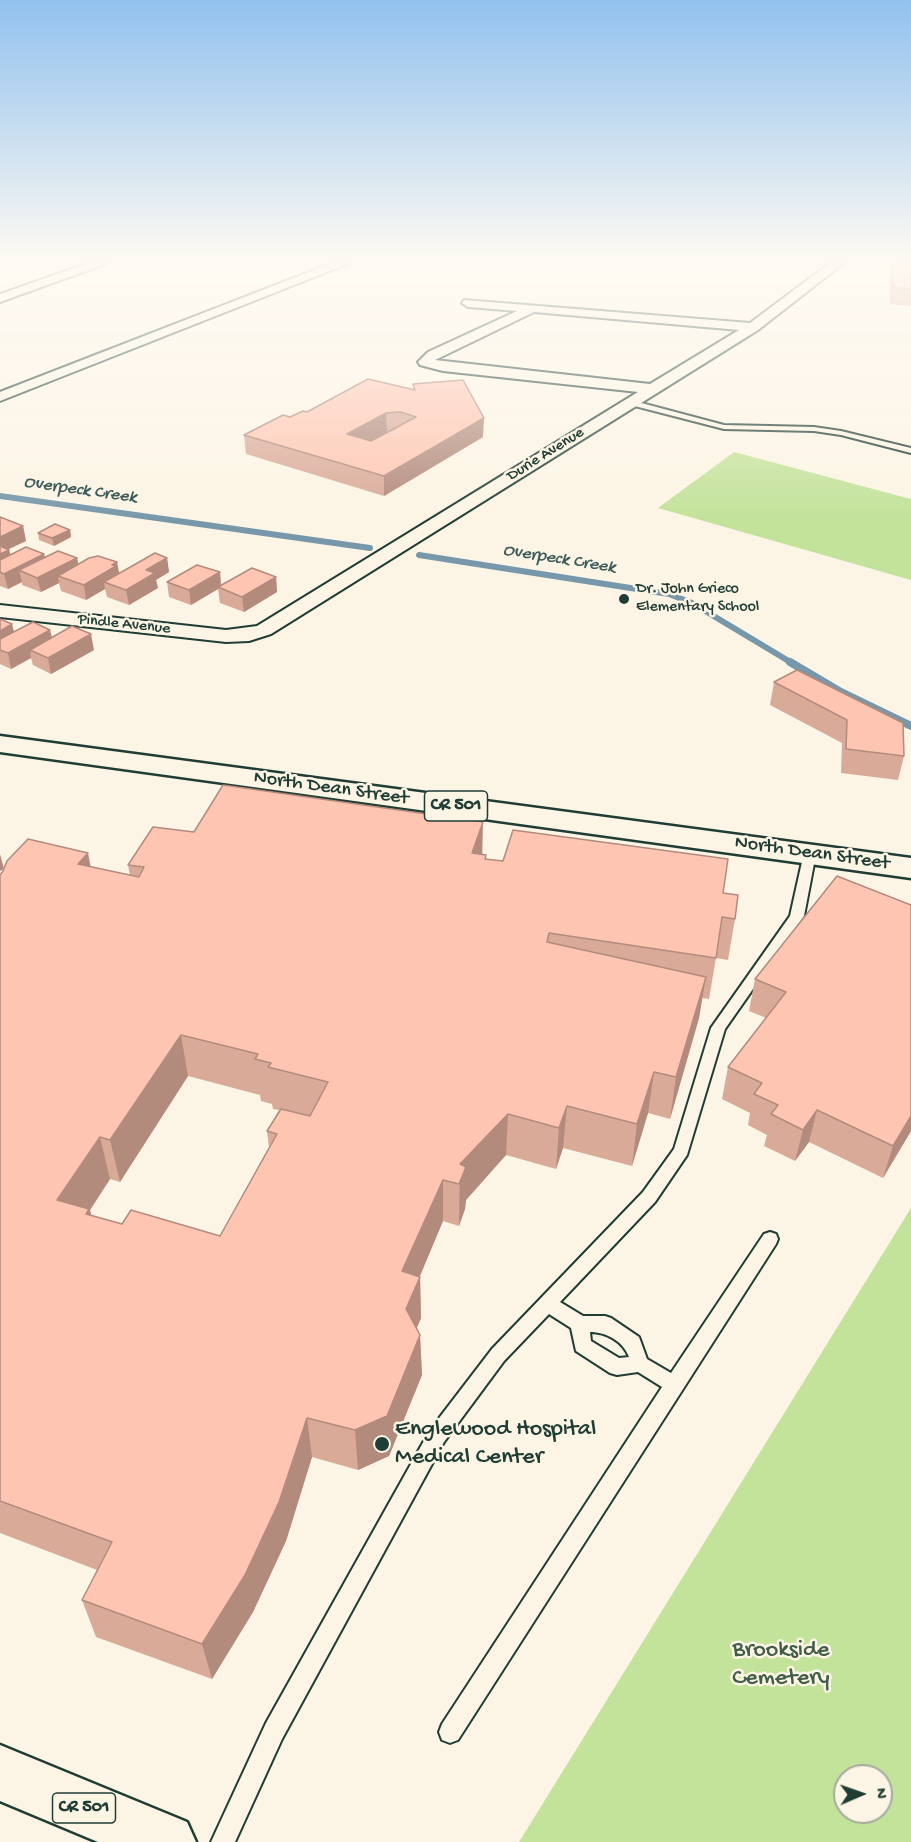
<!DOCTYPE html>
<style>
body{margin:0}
#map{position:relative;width:911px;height:1842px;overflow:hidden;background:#fcf5e5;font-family:"Gochi Hand",sans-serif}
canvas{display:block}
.north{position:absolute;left:833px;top:1764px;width:60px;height:60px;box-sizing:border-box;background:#fcf5e5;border:2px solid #a4ab9e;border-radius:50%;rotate:88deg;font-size:16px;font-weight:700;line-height:24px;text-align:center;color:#1f3d34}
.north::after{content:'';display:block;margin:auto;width:21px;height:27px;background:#1f3d34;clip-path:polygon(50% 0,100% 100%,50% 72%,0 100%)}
</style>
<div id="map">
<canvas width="911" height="1842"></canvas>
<div class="north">N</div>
</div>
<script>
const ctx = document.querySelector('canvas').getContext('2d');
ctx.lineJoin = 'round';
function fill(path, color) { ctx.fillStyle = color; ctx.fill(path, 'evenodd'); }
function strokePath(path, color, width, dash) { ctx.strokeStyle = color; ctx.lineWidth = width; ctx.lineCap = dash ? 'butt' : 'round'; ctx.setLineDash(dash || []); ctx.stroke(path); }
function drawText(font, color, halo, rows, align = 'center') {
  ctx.font = font + ' "Gochi Hand",sans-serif'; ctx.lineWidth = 5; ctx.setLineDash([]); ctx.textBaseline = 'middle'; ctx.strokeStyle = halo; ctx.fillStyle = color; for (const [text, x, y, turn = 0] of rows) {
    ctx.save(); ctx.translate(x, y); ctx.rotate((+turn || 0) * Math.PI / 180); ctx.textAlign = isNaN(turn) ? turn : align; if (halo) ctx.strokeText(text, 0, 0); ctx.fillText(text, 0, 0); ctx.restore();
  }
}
fill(new Path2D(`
 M734,452L911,499V580L658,508Z
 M911,1208V1842H519ZM845,1776H881V1812H845Z`), '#c3e29a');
strokePath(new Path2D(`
 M0,496L370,548
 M419,555L669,594L692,603L792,663`), '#7698aa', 6);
strokePath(new Path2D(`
 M790,662L839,691L911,726`), '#7698aa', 8);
const lane = new Path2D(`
 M630,400L724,425L814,427L841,431L911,448V453L841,435L814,431L724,429L627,404L626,402Z
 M810,849L816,853L804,916L725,1029L687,1155L655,1202L560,1302L583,1316H605L611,1318L639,1337L647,1359L671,1373L764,1234L770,1232L776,1234L778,1239L776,1244L458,1740L450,1743L442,1740L439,1732L442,1724L662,1387L638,1372L617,1375L610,1373L576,1351L571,1328L549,1314L504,1361L444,1442L282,1739L235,1842H211L266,1723L430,1430L492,1349L643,1192L674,1149L711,1028L790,916L804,853ZM590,1332C606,1332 623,1341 629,1357L619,1358L591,1341Z`);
const street = new Path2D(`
 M89,263H108L0,302V294Z
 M332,263H350L0,401V392Z
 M830,263H844L758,330L271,634L249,641L226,642L0,617V605L226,630L257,626L638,392L443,371L420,365L418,362L428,352L517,311L468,307L462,303L464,300L750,323ZM534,312L739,330L650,384L435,360Z`);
const secondary = new Path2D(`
 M900,263H911V269L902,266Z`);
const primary = new Path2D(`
 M0,736L911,858V878L0,752Z
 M0,1745L187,1822L196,1842H98L0,1801Z`);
strokePath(lane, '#1f3d34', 4);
strokePath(street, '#1f3d34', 4);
strokePath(secondary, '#1f3d34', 5);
strokePath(primary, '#1f3d34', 5);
fill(lane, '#fcf5e5');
fill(street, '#fcf5e5');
fill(secondary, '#fcf5e5');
fill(primary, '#fcf5e5');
fill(new Path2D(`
 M893,263L911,265V306L890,304L889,280Z
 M413,384L483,437L384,496L246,454L244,435L290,417L413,390Z
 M0,517L23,526L26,541L9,549V550L11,555L44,554L45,557L77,558L78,565L119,573L167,558L169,572L156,580L158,588L129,605L107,597L105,589L86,600L61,591L59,583L41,592L22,585V582L8,589L0,586Z
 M70,530L71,537L54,546L39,540L38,533Z
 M220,572L221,586L276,577L277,592L244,612L220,603L218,589L191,605L169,597L167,582Z
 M0,619L14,632L52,637L94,650L51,674L33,665L31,658L11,669L0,664Z
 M797,670L904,756L898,780L841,773L842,743L770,705L774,682Z
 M194,832L483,855H486V859L723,893L735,919L728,960L716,958L709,999L702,998L699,1018L670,1119L648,1113L632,1166L563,1148L556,1169L506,1155L466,1200L465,1209L459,1226L443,1221L420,1276L421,1318L417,1328L420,1335L422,1375L389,1456L358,1470L312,1457L286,1541L253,1612L212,1679L96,1637L82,1600L97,1570L0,1533V875L91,867L130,876L128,865ZM188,1076L260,1095L261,1101L272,1104L273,1109L279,1110L267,1131L269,1147L220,1236L122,1224L91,1215L90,1210L110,1179L120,1182Z
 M837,876L911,1131L883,1178L809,1142L795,1161L764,1146L767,1135L748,1125L750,1113L722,1099L728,1067L766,1018L749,1011L755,979Z`), '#daaa99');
fill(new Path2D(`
 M386,413L387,432L348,453L347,434Z
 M484,418L483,437L384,496V476Z
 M23,526L26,541L0,553V537Z
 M70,530L71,537L54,546L52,538Z
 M9,550L13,564L0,571V554Z
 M44,554L47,569L19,570L22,582L8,589L4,574Z
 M77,558L80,573L58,576L59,583L41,592L37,578Z
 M167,558L169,572L156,580L158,588L129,605L126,590L146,570Z
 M117,562L120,577L104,582L105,589L86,600L84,585Z
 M220,572L221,587H218V589L191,605L189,590Z
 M276,577L277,592L244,612L242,597Z
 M12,624L16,640L0,648V631Z
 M50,630L54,645L30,650L31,658L11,669L8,653Z
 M91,634L94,650L51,674L48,658Z
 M483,822L482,863L472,853Z
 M88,853L96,894L78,864Z
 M0,854L4,869L0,871Z
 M706,977L699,1018L670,1119L676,1077Z
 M181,1035L188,1076L120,1182L110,1140Z
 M654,1072L648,1113L632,1166L637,1124Z
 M567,1106L563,1148L556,1169L559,1128Z
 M817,1110L809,1142L795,1161L803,1130Z
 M508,1114L506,1155L466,1200L465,1209L459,1226L460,1164Z
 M911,1116V1131L883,1178L893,1146Z
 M100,1137L110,1179L90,1210L101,1251L57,1200Z
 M443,1180V1221L408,1304L420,1277L421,1318L407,1349L402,1271Z
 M420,1335L422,1375L389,1456L358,1470L355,1430Z
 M307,1418L312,1457L286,1541L253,1612L212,1679L202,1644Z`), '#b28b7d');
const building = new Path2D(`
 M893,263L911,265V289L893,287Z
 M368,379L415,390L413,384L463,380L484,418L384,476L244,435L283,415L290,417L303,411L307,412ZM401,412L416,417L371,441L347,434L386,413Z
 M0,517L23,526L0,537Z
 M55,524L70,530L52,538L38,533Z
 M0,546L9,550L0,554Z
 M26,547L44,554L4,574L0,572V560Z
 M58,551L77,558L37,578L19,570Z
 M155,553L167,558L146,570L155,573L126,590L104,582Z
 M98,556L117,562L112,565L116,566L84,585L58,576L89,558Z
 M197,565L220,572L189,590L167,582Z
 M252,568L276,577L242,597L218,587Z
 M0,619L12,624L0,631Z
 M33,622L50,630L8,653L0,650V639Z
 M72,626L91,634L48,658L30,650Z
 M797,670L903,723L904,756L846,749L847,720L774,682Z
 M223,785L483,822L472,853L486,855L485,859L503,861L513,830L728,859L723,893L738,895L735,919L722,917L716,958L549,933L547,942L706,977L676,1077L654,1072L637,1124L567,1106L559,1128L508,1114L460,1164L466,1167L459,1184L443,1180L402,1271L420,1277L406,1309L420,1335L387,1416L355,1430L307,1418L279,1502L245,1575L202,1644L82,1600L112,1542L0,1501V875L3,871L7,861L28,839L88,853L78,864L139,877L144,867L128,865L153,827L194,832ZM181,1035L258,1054L255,1059L271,1063L268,1067L328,1082L310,1116L281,1109L267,1131L277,1134L220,1236L131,1210L122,1224L86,1214L89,1209L57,1200L100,1137L110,1140Z
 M837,876L911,905V1116L893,1146L817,1110L803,1130L771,1114L778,1105L754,1094L762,1083L728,1067L786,992L755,979Z`);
fill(building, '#fec6b2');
strokePath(building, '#b28b7d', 1.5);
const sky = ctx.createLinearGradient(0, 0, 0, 521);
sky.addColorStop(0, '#91c1ee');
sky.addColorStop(0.5, '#fefaf3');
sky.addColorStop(1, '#fefaf300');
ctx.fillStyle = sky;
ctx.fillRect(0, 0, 911, 521);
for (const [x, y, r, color] of [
 [624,599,6,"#1f3d34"],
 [382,1444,8,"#1f3d34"]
]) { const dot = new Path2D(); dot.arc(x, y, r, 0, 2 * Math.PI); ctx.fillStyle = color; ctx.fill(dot); strokePath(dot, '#fcf5e5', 2); }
drawText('16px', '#1f3d34', '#fcf5e5', [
 ["Durie Avenue",546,455,-32],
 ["Pindle Avenue",124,625,6]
]);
drawText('16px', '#1f3d34', '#fcf5e5', [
 ["Dr. John Grieco",636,590],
 ["Elementary School",636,608]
], 'left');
drawText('italic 18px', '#3c5b5b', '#fcf5e5', [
 ["Overpeck Creek",80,491,8],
 ["Overpeck Creek",559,560,9]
]);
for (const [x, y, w] of [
 [456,806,63],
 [84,1808,63]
]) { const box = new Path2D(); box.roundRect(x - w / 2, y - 15, w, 30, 4.5); ctx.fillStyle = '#fcf5e5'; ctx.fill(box); strokePath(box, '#1f3d34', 1.5); }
drawText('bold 18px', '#1f3d34', null, [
 ["CR 501",456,806],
 ["CR 501",84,1808]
]);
drawText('20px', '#1f3d34', '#fcf5e5', [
 ["North Dean Street",331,789,8],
 ["North Dean Street",812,854,8]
]);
drawText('24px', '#1f3d34', '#fcf5e5', [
 ["Englewood Hospital",395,1430],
 ["Medical Center",395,1458]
], 'left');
drawText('24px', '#405e48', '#fcf5e5', [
 ["Brookside",781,1651],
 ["Cemetery",781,1679]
]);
</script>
